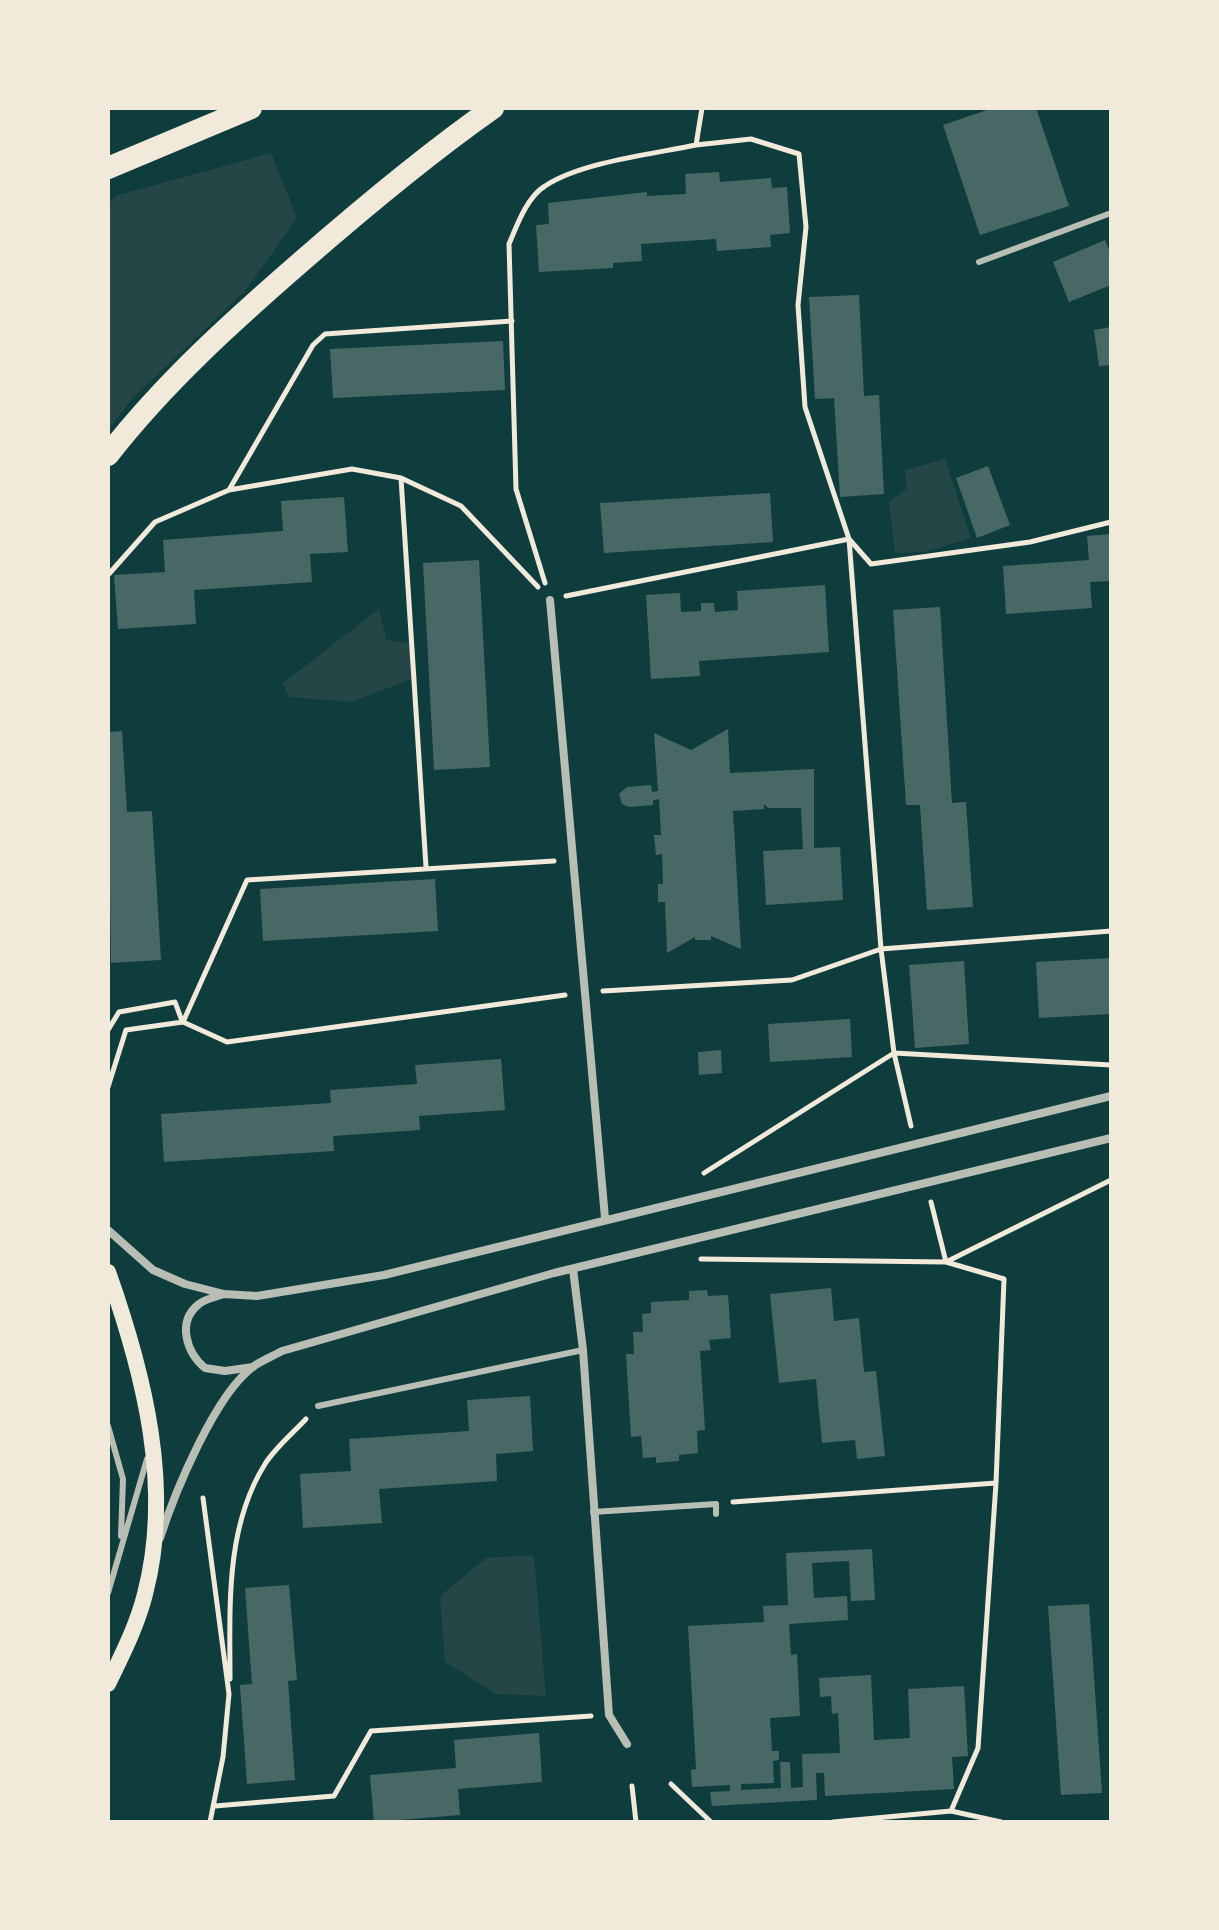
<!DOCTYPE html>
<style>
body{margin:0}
#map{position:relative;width:1219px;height:1930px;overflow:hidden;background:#0f3d3e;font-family:"Public Sans",sans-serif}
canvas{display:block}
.frame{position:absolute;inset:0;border:110px solid #f1e9da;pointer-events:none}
</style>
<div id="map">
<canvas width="1219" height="1930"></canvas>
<div class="frame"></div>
</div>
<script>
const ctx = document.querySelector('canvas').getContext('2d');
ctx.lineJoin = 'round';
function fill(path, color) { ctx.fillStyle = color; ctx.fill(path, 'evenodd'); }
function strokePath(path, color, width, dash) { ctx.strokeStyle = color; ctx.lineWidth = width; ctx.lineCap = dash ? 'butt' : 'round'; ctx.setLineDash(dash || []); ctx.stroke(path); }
fill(new Path2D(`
 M271,153L297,218L245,291L131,400L108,430V202L119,195Z
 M945,459L971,538L925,552L895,553L889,502L907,489L905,470Z
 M379,609L386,640L411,643L412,679L351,702L289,697L283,683Z
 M534,1555L546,1696L496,1694L445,1662L440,1596L486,1558Z`), '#244646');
fill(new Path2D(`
 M993,108H1036L1069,206L980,235L943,125Z
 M719,172L720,182L771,178L772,188L787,187L790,233L770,235L771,247L717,251L716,239L641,244L642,261L613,263V268L539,272L536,225L549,224L548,203L647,192V196L686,194L685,174Z
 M1105,240L1111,255V285L1069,302L1053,262Z
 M859,295L864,396L879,395L884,494L840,497L834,398L815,399L809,297Z
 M1111,327V365L1099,366L1094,330Z
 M503,341L505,390L333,398L330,349Z
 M988,466L1010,525L977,538L956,478Z
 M770,493L773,542L604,553L600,503Z
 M344,497L348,552L310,554L312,582L194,590L196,624L118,629L114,575L165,572L163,540L283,531L281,501Z
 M1111,534V581L1090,582L1092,608L1006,614L1003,566L1089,560L1087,536Z
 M479,560L490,767L434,770L423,563Z
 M825,585L829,652L699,661L700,676L651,679L646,595L680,593L681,612L701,611V603H714L715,612L738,610L737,591Z
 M940,607L952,803L966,802L973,907L927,910L920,805H906L893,610Z
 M728,729L730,773L814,769V848L840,847L843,900L766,905L763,851L803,849L801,808H768L764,804V809L733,811L741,949L711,936V940H695V937L667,953L665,902H658V884H663L662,854L656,855L654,835H661L659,799L653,800V805L629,807L622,804L619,794L627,787L651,785L652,792L658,791L654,733L691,750Z
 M122,731L127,812L152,811L161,960L111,963L108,732Z
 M435,879L438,931L263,941L260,889Z
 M1111,958V1014L1039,1018L1036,962Z
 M964,961L969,1044L915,1048L909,965Z
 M850,1019L852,1057L770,1062L768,1024Z
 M721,1050L722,1073L699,1075L698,1052Z
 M501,1059L505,1110L419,1116L420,1130L333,1136L334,1151L164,1162L161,1114L331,1103L330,1090L417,1084L415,1065Z
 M831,1288L834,1321L859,1318L864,1372L876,1371L885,1456L857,1459L855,1440L822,1443L816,1379L779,1383L770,1294Z
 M707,1290L708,1296L728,1295L731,1338L709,1340L711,1350L700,1351L705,1430L697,1431L698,1453L679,1455V1461L656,1463V1457L643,1458L641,1436L631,1437L626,1354H634L633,1332H643L642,1314L651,1313V1302L689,1300V1291Z
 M530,1396L533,1451L496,1454L497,1481L379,1489L382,1523L303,1528L300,1474L351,1471L349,1439L469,1431L467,1400Z
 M872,1549L875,1600L851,1601L849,1561L812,1563L814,1598L847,1596L848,1620L789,1624L791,1655L797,1654L800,1716L770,1718L772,1751H779V1760L773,1761L774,1783L741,1784V1790L781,1788L780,1762H790L791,1788L803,1787L802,1754L840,1753L838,1713L832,1714L831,1696L820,1697L819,1678L871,1675L874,1740L910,1738L908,1689L964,1686L968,1756L952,1757L954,1789L825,1796L824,1773H816L817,1800L712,1806L710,1792L730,1791V1785L692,1787L691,1770L696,1769L688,1626L764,1622L763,1606L788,1605L786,1553Z
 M289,1585L297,1680L288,1681L295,1780L247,1784L240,1685L252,1684L245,1588Z
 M1089,1604L1102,1793L1061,1795L1048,1606Z
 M539,1733L542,1782L458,1789L460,1815L374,1822L370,1775L456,1768L454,1740Z`), '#486865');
strokePath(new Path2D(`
 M696,145L751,139L799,154L806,227L798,305L805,407L849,539L881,949L894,1053L911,1126
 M401,478L426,867
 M229,490L313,345L325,334L512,321
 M108,575L155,522L229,490L352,469L401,478L461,506L538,587
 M545,583L516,489L509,244C517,225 527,197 545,186C581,162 653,154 696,145L702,108
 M566,596L849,539L871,564L1030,542L1111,522
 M603,991L792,980L881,949L1111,931
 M183,1022L247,880L554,861
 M108,1030L119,1012L175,1002L182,1021
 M108,1087L126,1030L183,1022L227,1042L565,995
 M704,1173L894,1053L1111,1065
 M931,1202L946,1262L1004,1279L996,1483L978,1748L951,1811L1001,1822
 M701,1259L946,1262L1111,1180
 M203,1498L229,1694L223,1757L210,1822
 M733,1502L996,1483
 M230,1679C230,1607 225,1528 265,1464C275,1448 293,1433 306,1419
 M671,1784L711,1822
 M632,1786L636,1822
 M215,1806L334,1796L371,1731L591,1716
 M833,1822L951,1811`), '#f1e9da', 5);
strokePath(new Path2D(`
 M979,262L1111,213
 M318,1406L583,1350
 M108,1426L123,1479L121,1536
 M593,1512L716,1504V1514
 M108,1593L147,1459`), '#b8beb3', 6);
strokePath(new Path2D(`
 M550,600L605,1218
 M108,1230L153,1270L185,1284L224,1294L257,1296L384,1275L1111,1096
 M573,1269L583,1350L609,1715L627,1744
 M224,1294C216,1297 205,1299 199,1304C176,1322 187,1353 205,1368L225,1371L253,1367
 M160,1538C175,1492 215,1394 254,1366C263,1360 273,1356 282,1351L554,1273L1111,1138`), '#b8beb3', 8);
strokePath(new Path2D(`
 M108,1272C144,1374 173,1487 145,1594C137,1626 122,1655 108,1684`), '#f1e9da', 16);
strokePath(new Path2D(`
 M108,168L251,108
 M108,455C165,382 233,321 302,261C364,207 426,155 493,108`), '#f1e9da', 22);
</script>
